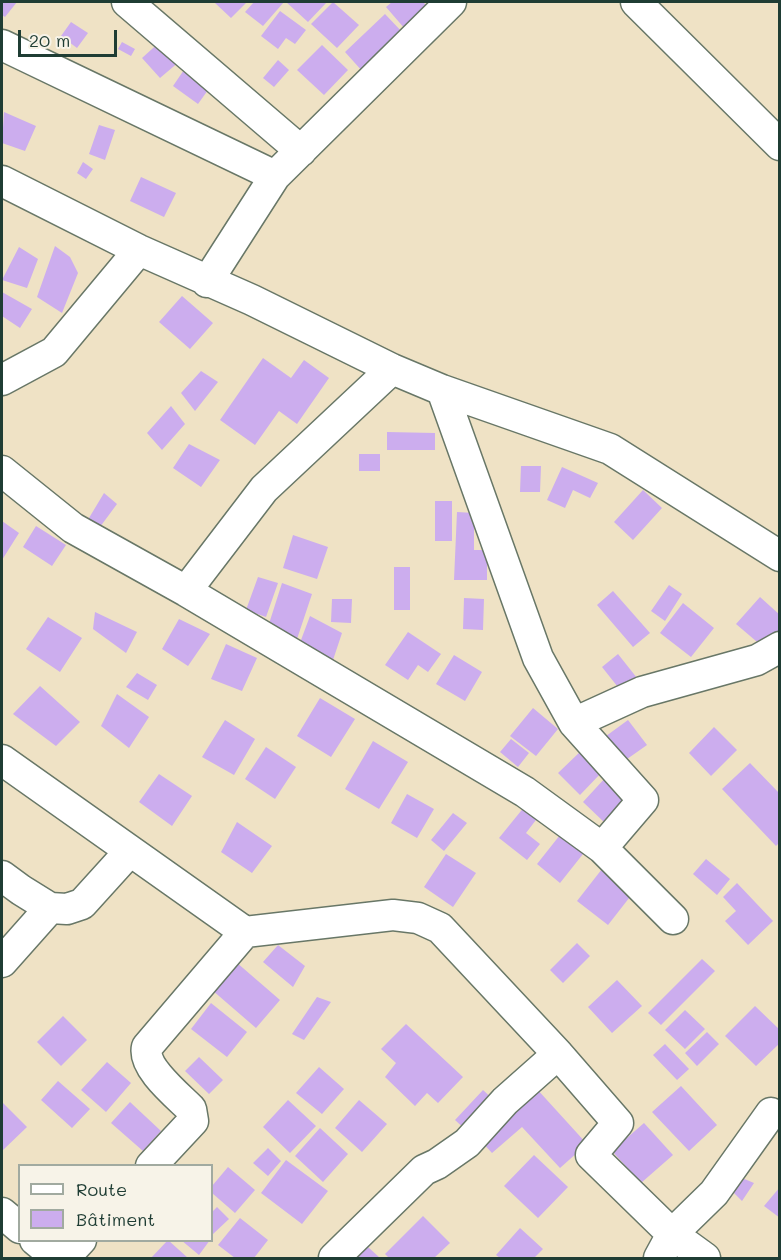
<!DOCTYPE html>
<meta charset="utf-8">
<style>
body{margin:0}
#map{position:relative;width:781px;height:1260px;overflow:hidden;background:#efe2c5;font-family:Mali,sans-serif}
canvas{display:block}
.frame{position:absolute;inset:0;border:3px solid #1f3d34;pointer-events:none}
.legend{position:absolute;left:18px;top:1164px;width:195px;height:78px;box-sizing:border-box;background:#f7f3e8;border:2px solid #a1aaa0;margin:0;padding:8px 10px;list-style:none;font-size:18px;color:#1f3d34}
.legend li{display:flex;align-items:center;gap:12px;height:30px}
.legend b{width:30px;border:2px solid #a1aaa0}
.scale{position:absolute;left:18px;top:30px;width:99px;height:27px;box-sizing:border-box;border:3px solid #1f3d34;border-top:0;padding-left:8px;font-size:18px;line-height:21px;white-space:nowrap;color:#1f3d34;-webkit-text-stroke:4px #f7f3e8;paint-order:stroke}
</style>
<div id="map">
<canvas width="781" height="1260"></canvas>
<div class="frame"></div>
<ul class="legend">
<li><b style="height:8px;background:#fff"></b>Route</li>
<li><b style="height:16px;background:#ccadee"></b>Bâtiment</li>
</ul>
<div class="scale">20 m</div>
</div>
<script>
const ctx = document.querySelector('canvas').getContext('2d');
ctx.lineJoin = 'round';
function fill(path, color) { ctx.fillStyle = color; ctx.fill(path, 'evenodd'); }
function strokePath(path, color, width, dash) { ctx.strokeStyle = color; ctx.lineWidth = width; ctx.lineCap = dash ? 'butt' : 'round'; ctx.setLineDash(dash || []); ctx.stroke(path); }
fill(new Path2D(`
 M2,2H17L5,17L2,15Z
 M216,2H247L231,18L215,3Z
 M254,2H284L263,26L245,12Z
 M286,2H327L308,22Z
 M333,2L359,25L337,48L311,24Z
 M392,2H423L429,8L405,29L386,7Z
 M280,11L306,30L295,44L286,38L278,49L261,36Z
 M385,14L404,34L363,72L345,52Z
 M71,22L88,33L77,48L61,36Z
 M162,40L180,61L160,78L142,58Z
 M122,42L135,49L131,56L118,49Z
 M322,45L348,70L324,95L297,70Z
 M278,60L289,70L274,87L263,78Z
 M188,64L213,83L198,104L173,86Z
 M4,112L36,126L25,151L2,143Z
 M99,125L115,130L105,160L89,154Z
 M83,162L93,169L86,179L77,173Z
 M141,177L176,193L164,217L130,201Z
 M55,246L70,257L78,273L62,313L37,297Z
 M19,247L38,259L27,288L2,280Z
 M2,292L32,309L20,328L2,316Z
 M182,296L213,323L190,349L159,322Z
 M263,358L291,378L304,360L329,378L297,424L279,411L255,445L220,420Z
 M201,371L218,382L195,411L181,393Z
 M171,406L185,424L162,450L147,433Z
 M387,432L435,433V450H387Z
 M189,444L220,460L201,487L173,468Z
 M359,454H380V471H359Z
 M521,466H541L540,492H520Z
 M562,467L598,483L590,498L573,490L565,508L547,500Z
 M643,490L662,508L633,540L614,522Z
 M104,493L117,504L100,527L86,523Z
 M435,501H452V541H435Z
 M457,512L474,513V550H487V580H454Z
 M2,521L19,533L2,560Z
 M36,526L66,545L52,566L23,547Z
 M293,535L328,547L317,579L283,568Z
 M394,567H410V610H394Z
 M258,577L278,583L266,617L246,610Z
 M282,583L312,594L296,642L267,630Z
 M669,585L682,594L665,621L651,611Z
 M613,591L650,633L633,647L597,605Z
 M760,597L780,615V629L763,647L736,624Z
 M464,598L484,599L483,630L463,629Z
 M332,599H352L351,623L331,622Z
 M683,603L714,628L691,657L660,633Z
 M95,612L137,632L126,653L93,629Z
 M310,616L342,633L331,666L298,648Z
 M48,617L82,638L60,672L26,649Z
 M179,619L210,634L188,666L162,649Z
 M408,632L441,654L428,672L418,665L408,680L385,665Z
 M226,644L257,658L242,691L211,679Z
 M618,654L641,683L625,696L602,667Z
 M454,655L482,672L465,701L436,684Z
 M137,673L157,685L148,700L126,687Z
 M40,686L80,722L56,746L13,714Z
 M117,694L149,717L129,748L101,726Z
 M320,698L355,719L331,757L297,736Z
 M533,708L558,729L536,756L510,736Z
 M225,720L255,739L234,775L202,757Z
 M628,720L647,745L620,764L602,739Z
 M714,727L737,750L711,776L689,753Z
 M511,739L529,753L518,767L500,752Z
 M373,741L408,762L379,809L345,789Z
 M266,747L296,767L275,799L245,779Z
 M582,750L603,771L580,795L558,773Z
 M750,763L780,794V842L776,846L722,789Z
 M159,774L192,796L172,826L139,802Z
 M606,777L628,798L605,823L583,802Z
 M407,794L434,809L417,838L391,823Z
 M525,806L539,816L526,833L540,844L527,860L499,838Z
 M453,813L467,823L444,851L431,840Z
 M237,822L272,846L252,873L221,852Z
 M560,835L583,854L560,883L537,864Z
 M446,854L476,873L453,907L424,887Z
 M706,859L730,879L717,895L693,874Z
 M602,869L633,893L608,925L577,901Z
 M737,883L773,921L748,945L725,921L736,911L723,897Z
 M577,943L590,956L563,983L550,970Z
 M278,945L305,966L293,987L263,962Z
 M702,959L715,971L661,1025L648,1013Z
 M236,962L280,1000L256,1028L212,990Z
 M617,980L642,1006L612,1033L588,1007Z
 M317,997L331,1002L304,1040L292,1034Z
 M211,1003L247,1032L227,1057L191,1029Z
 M755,1006L780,1030V1043L756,1066L725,1036Z
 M685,1010L705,1029L685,1049L665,1030Z
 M63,1016L87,1040L61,1066L37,1042Z
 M406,1024L463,1077L438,1103L427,1093L415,1106L385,1077L396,1063L381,1049Z
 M707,1032L719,1044L697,1066L685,1053Z
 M665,1044L689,1069L677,1080L653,1055Z
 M199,1057L223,1080L209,1094L185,1071Z
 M107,1062L131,1083L106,1112L81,1090Z
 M319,1067L344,1089L322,1114L296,1093Z
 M58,1081L90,1109L72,1128L41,1100Z
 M681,1086L717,1125L689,1151L652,1112Z
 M536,1088L587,1144L560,1168L522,1127L492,1153L479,1139Z
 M483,1090L497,1103L469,1133L455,1120Z
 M288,1100L316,1126L290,1153L263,1127Z
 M359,1100L387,1124L362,1152L335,1128Z
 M2,1102L27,1127L2,1151Z
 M130,1102L161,1131L143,1151L111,1123Z
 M644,1123L673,1155L641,1183L612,1151Z
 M320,1128L348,1154L323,1182L295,1156Z
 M268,1148L281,1161L268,1176L253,1163Z
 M534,1155L568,1187L538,1218L504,1186Z
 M286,1160L328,1191L302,1224L261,1193Z
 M228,1167L255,1190L235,1213L212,1193V1186Z
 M742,1178L754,1183L742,1201L733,1192Z
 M780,1187V1218L764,1206Z
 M217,1207L229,1219L213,1234L212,1233V1212Z
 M423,1216L450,1243L434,1258H389L385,1254Z
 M240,1218L268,1240L254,1258H235L218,1245Z
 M520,1228L543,1249L534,1258H500L496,1255Z
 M168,1240L188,1258H151Z
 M181,1240H210L199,1255Z
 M368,1247L380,1258H357Z`), '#ccadee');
const street = new Path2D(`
 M127,2L301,151
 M636,2L780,145
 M2,45L275,176
 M2,181L139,250L252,300L392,369L442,390L610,449L780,556
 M207,282L275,176L451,2
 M2,380L54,352L139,250
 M442,390L538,658L574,723L643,800L602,848
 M2,471L73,528L186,591L525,792L602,848L673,919
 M186,591L264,489L392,369
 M574,723L642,692L757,660L780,647
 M2,760L245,932L393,915L418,918L440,928L558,1054L618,1123L591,1155L672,1234L705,1258
 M2,876L21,890L50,908L67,909L82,904L130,851
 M2,962L50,908
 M151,1166L193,1121L191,1109C177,1095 142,1067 147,1047L245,932
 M2,1213L20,1228
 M35,1240L57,1258
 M64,1258L81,1240
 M334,1258L424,1170L437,1164L467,1143L505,1101L558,1054
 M659,1258L672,1234L714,1193L771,1113`);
strokePath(street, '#687767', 33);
strokePath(street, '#fff', 30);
</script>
